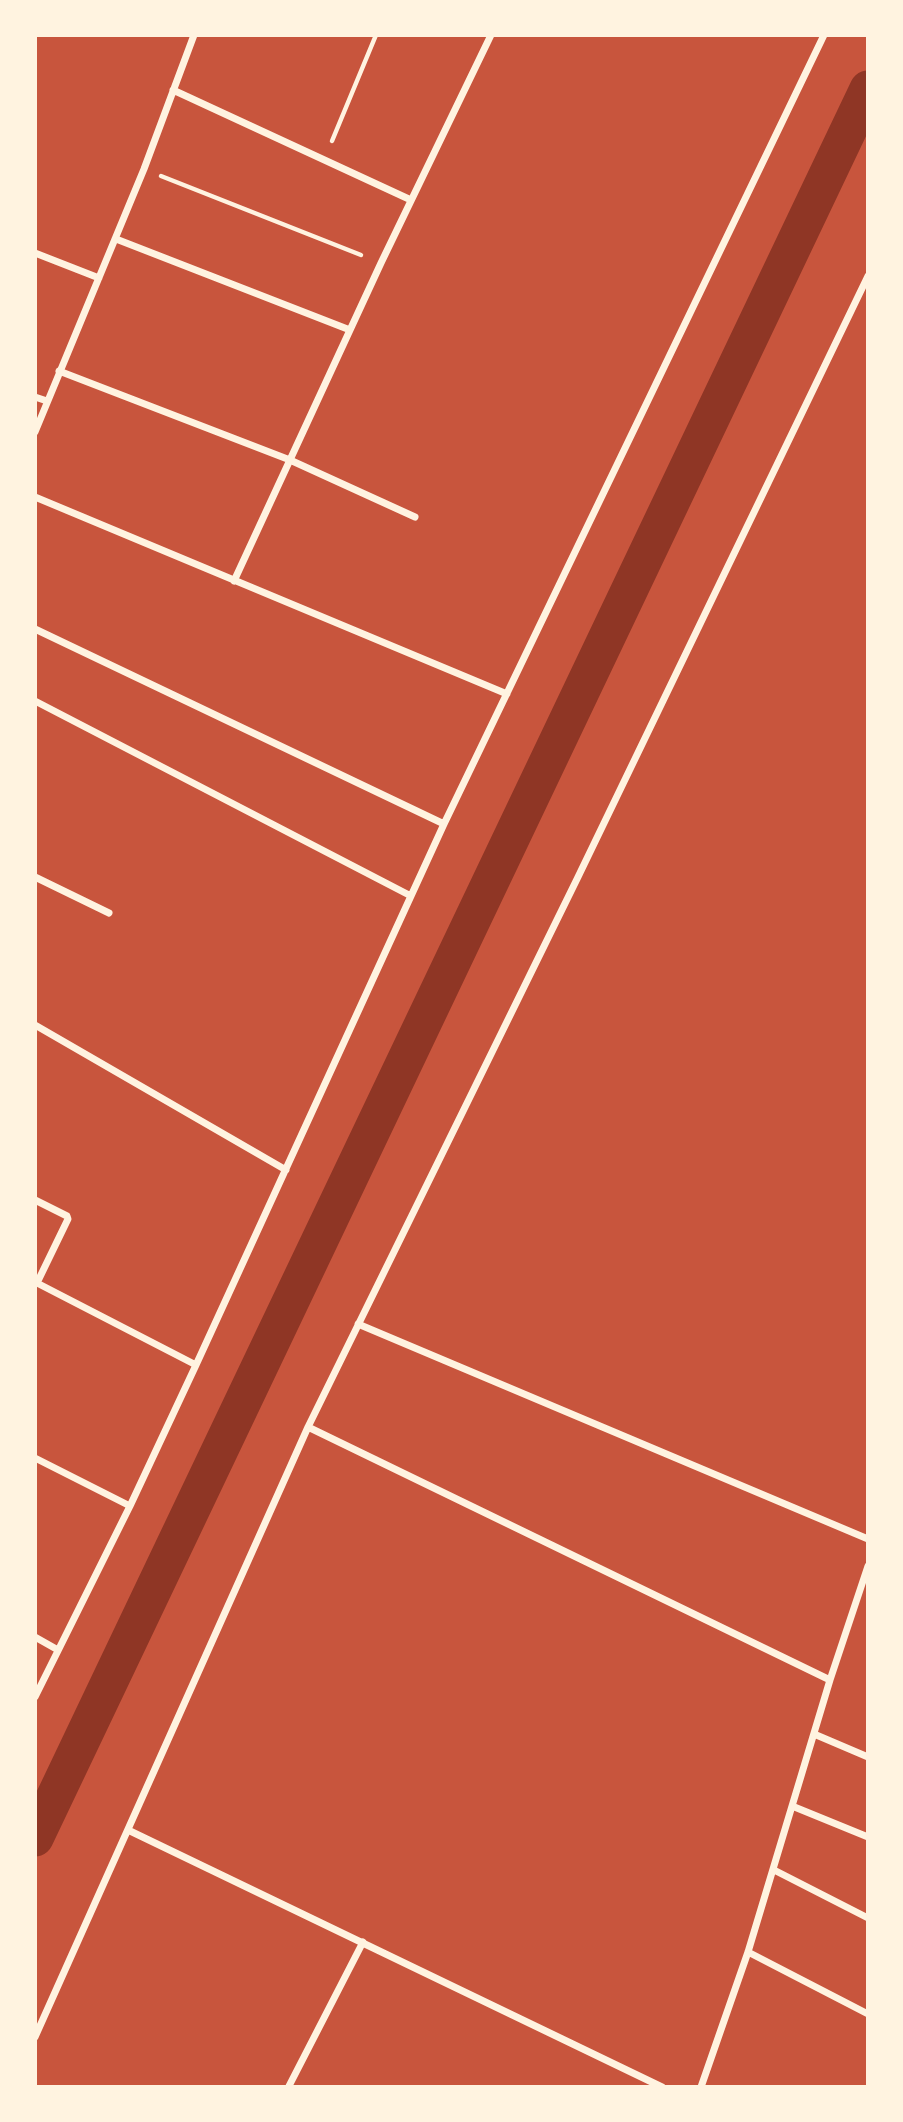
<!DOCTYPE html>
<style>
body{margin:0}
#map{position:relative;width:903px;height:2122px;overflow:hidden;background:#c8553d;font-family:"Public Sans",sans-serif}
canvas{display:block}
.frame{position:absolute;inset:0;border:37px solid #fff3e0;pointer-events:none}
</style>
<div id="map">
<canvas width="903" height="2122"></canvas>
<div class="frame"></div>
</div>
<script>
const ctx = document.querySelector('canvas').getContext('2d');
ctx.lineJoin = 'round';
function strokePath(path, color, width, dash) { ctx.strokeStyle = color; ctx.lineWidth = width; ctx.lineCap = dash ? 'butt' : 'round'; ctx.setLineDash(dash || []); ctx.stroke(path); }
strokePath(new Path2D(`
 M35,1838L868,89`), '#8f3625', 37);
strokePath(new Path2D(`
 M332,141L376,35
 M161,176L361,255`), '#fff3e0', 4.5);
strokePath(new Path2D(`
 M173,90L411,200
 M116,239L350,330
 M35,253L99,278
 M59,371L290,460L415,517
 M35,397L47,401
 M35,432L144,169L194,35
 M35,497L507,694
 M234,581L381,263L491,35
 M35,629L444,824
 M35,701L411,896
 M35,877L109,913
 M35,1025L286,1170
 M35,1200L67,1216L68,1219L37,1283L196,1365
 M358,1324L868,1539
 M308,1427L830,1680
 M35,1458L130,1506
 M35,1637L58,1650
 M35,1697L130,1506L196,1365L444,824L824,35
 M814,1734L868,1757
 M792,1806L868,1837
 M128,1830L662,2087
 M774,1870L868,1918
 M748,1952L868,2014
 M35,2037L308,1427L578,877L868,276
 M289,2086L363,1942
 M701,2087L748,1952L830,1680L868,1566`), '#fff3e0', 7);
</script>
